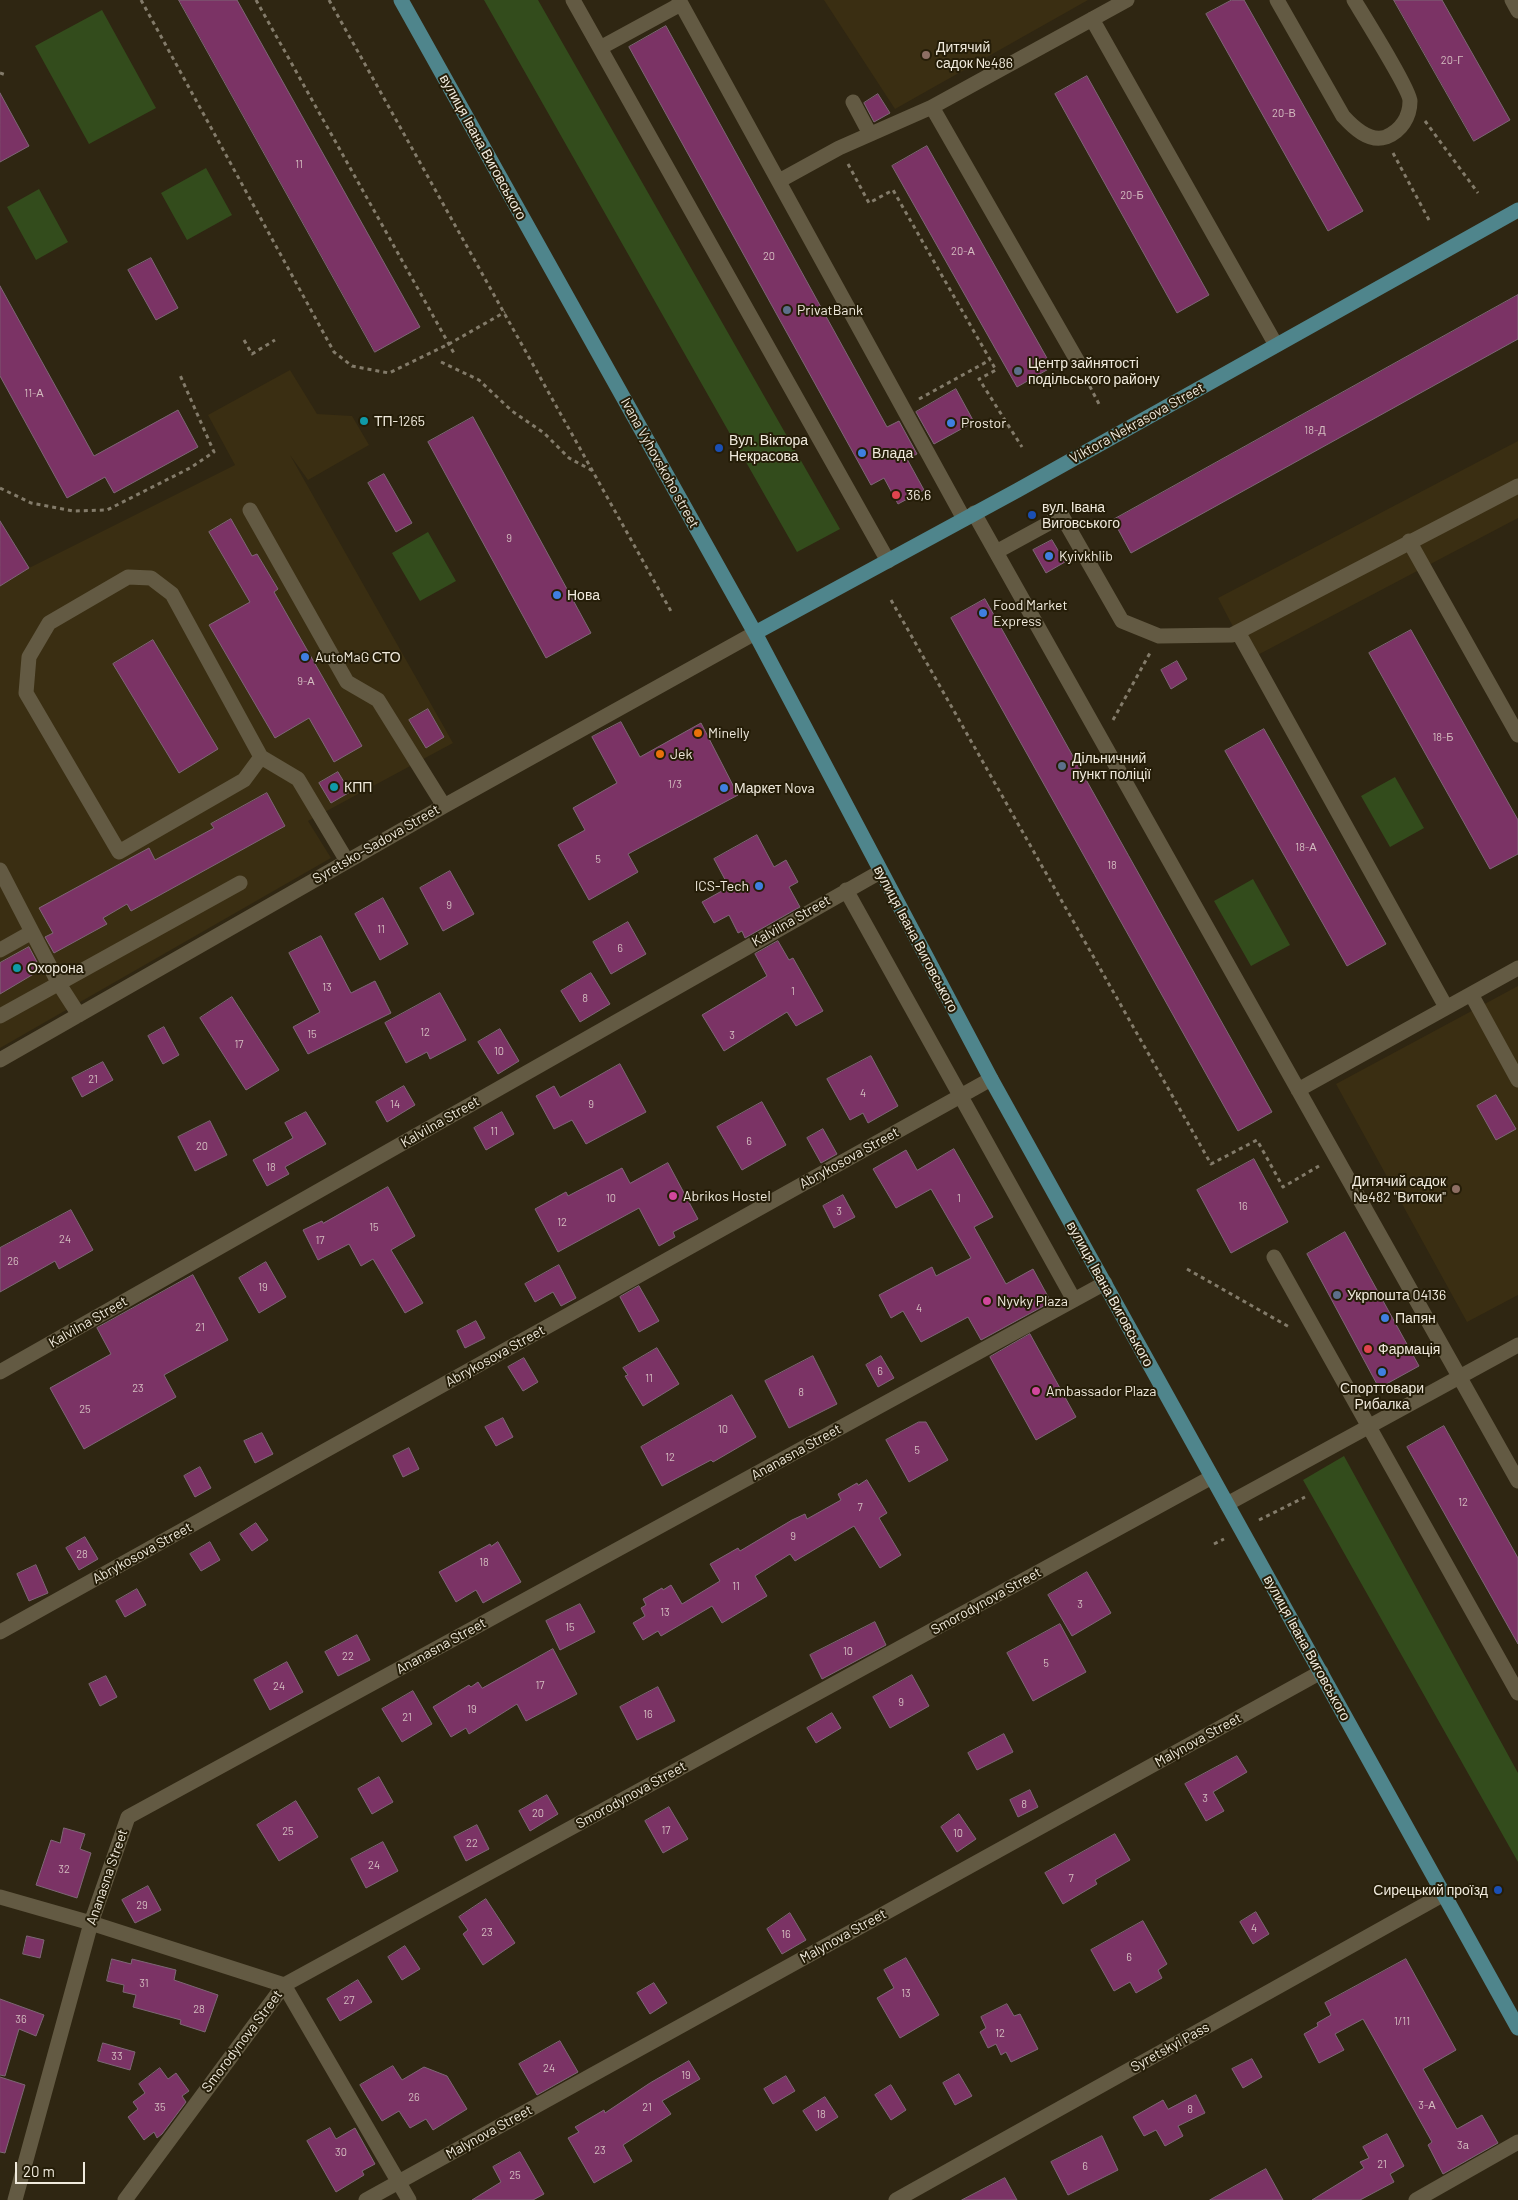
<!DOCTYPE html>
<meta charset="utf-8">
<style>
body{margin:0}
#map{position:relative;width:1518px;height:2200px;overflow:hidden;background:#2f2612;font-family:Barlow,sans-serif}
canvas{display:block}
.scale{position:absolute;left:15px;top:2162px;width:70px;height:22px;box-sizing:border-box;border:2px solid #f0eadd;border-top:0;padding-left:6px;font-size:15px;line-height:18px;white-space:nowrap;color:#f0eadd;-webkit-text-stroke:4px #251d08;paint-order:stroke}
</style>
<div id="map">
<canvas width="1518" height="2200"></canvas>
<div class="scale">20 m</div>
</div>
<script>
const ctx = document.querySelector('canvas').getContext('2d');
ctx.lineJoin = 'round';
function fill(path, color) { ctx.fillStyle = color; ctx.fill(path, 'evenodd'); }
function strokePath(path, color, width, dash) { ctx.strokeStyle = color; ctx.lineWidth = width; ctx.lineCap = dash ? 'butt' : 'round'; ctx.setLineDash(dash || []); ctx.stroke(path); }
function drawText(font, color, halo, rows, align = 'center') {
  ctx.font = font + ' Barlow,sans-serif'; ctx.lineWidth = 4; ctx.setLineDash([]); ctx.textBaseline = 'middle'; ctx.strokeStyle = halo; ctx.fillStyle = color; for (const [text, x, y, turn = 0] of rows) {
    ctx.save(); ctx.translate(x, y); ctx.rotate((+turn || 0) * Math.PI / 180); ctx.textAlign = isNaN(turn) ? turn : align; if (halo) ctx.strokeText(text, 0, 0); ctx.fillText(text, 0, 0); ctx.restore();
  }
}
fill(new Path2D(`
 M824,0H1088L895,109Z
 M290,370L317,414L352,416L369,445L308,480L290,455L453,743L308,821L331,858L0,1048V586L29,568L235,465L208,415Z
 M1518,441V518L1250,659L1218,598Z
 M1518,986V1295L1467,1322L1336,1084Z`), '#3a2e12');
fill(new Path2D(`
 M484,0H538L840,529L797,552Z
 M102,10L156,108L89,144L35,46Z
 M206,168L232,215L187,240L161,193Z
 M39,189L68,242L36,260L7,207Z
 M428,532L456,581L420,601L392,553Z
 M1395,777L1424,828L1390,847L1361,796Z
 M1253,879L1290,945L1251,966L1214,901Z
 M1344,1456L1518,1773V1862L1303,1480Z`), '#334c1c');
const building = new Path2D(`
 M179,0H237L420,327L375,352Z
 M1232,0H1244L1363,211L1328,231L1206,14Z
 M1394,0H1442L1510,120L1474,141Z
 M666,26L887,427L899,421L917,454L907,459L924,490L898,504L884,478L871,485L629,47Z
 M1087,76L1209,295L1177,313L1055,94Z
 M0,93L29,146L0,162Z
 M878,94L890,113L874,122L864,103Z
 M927,146L1052,367L1017,387L892,166Z
 M151,258L178,308L156,320L128,270Z
 M0,286L94,456L178,410L198,447L114,493L105,477L67,498L0,376Z
 M1518,295V339L1131,553L1113,520Z
 M956,389L974,422L934,444L916,412Z
 M473,417L591,633L546,658L428,442Z
 M384,474L412,523L396,532L368,483Z
 M231,519L252,556L257,554L278,589L274,592L362,746L334,762L309,718L275,738L209,625L250,602L209,532Z
 M0,521L29,568L0,586Z
 M1052,540L1065,562L1046,573L1033,550Z
 M985,599L1272,1112L1238,1131L951,618Z
 M1411,630L1518,820V854L1490,869L1369,653Z
 M153,640L218,749L179,773L113,664Z
 M1177,661L1187,679L1171,689L1161,670Z
 M428,709L444,737L426,748L409,720Z
 M621,722L640,757L701,723L738,795L628,854L638,872L589,900L558,845L585,830L573,808L617,783L592,737Z
 M1264,729L1386,944L1347,966L1225,751Z
 M338,772L350,792L331,803L319,783Z
 M267,793L285,826L131,911L127,904L103,918L107,924L54,953L45,937L53,933L39,908L149,848L155,860L214,828L211,824Z
 M757,835L774,867L786,860L798,882L789,887L800,907L745,938L742,931L738,933L729,915L714,923L702,902L729,887L714,859Z
 M450,871L474,914L443,931L420,888Z
 M383,898L408,944L380,960L355,914Z
 M628,922L646,954L611,974L593,942Z
 M321,936L351,993L375,981L391,1013L308,1054L293,1027L320,1012L289,953Z
 M778,941L789,960L793,958L823,1011L796,1026L787,1012L724,1051L702,1015L767,976L755,954Z
 M29,947L37,962L33,965L37,972L0,994V963Z
 M591,973L610,1004L580,1022L561,991Z
 M440,993L466,1040L430,1059L427,1052L406,1063L385,1023Z
 M232,997L279,1070L246,1090L200,1018Z
 M164,1027L179,1055L163,1064L148,1036Z
 M500,1029L519,1061L498,1074L478,1042Z
 M871,1056L898,1106L868,1123L863,1113L850,1120L827,1079Z
 M103,1062L113,1080L82,1097L72,1078Z
 M620,1064L646,1112L586,1144L572,1120L554,1129L536,1096L554,1086L560,1097Z
 M404,1086L415,1105L387,1122L376,1102Z
 M1496,1095L1516,1129L1496,1140L1477,1106Z
 M762,1102L786,1145L742,1170L717,1127Z
 M306,1112L326,1144L285,1167L289,1174L267,1186L253,1160L293,1138L285,1123Z
 M502,1112L514,1134L486,1150L474,1128Z
 M210,1121L227,1155L195,1171L178,1137Z
 M823,1129L837,1154L821,1163L807,1138Z
 M954,1149L993,1217L974,1227L1006,1284L1033,1269L1051,1302L981,1340L968,1317L921,1342L903,1311L891,1318L879,1295L932,1267L936,1276L971,1258L931,1189L896,1208L873,1169L906,1150L917,1170Z
 M1254,1159L1288,1222L1231,1253L1197,1190Z
 M668,1163L698,1219L673,1232L675,1237L659,1246L639,1208L558,1252L535,1209L566,1192L568,1196L622,1168L630,1183Z
 M388,1187L415,1236L391,1250L423,1303L405,1313L373,1259L361,1266L349,1244L318,1260L303,1230L322,1221L323,1223Z
 M843,1195L855,1217L834,1228L823,1206Z
 M71,1210L93,1250L59,1269L55,1261L0,1292V1248Z
 M1345,1232L1419,1366L1379,1388L1307,1254Z
 M266,1262L286,1297L259,1313L239,1278Z
 M559,1265L576,1298L561,1306L553,1292L535,1302L525,1284Z
 M193,1275L228,1340L164,1375L176,1397L84,1449L50,1388L111,1354L97,1328Z
 M639,1286L659,1321L639,1332L620,1297Z
 M476,1321L485,1338L465,1348L457,1331Z
 M1030,1334L1076,1417L1036,1440L990,1357Z
 M657,1348L679,1384L643,1406L625,1376L628,1375L623,1368Z
 M813,1356L837,1404L789,1428L765,1381Z
 M881,1356L894,1378L878,1387L866,1365Z
 M524,1358L538,1382L523,1391L508,1367Z
 M732,1395L756,1437L713,1462L711,1460L662,1486L641,1447Z
 M503,1418L513,1437L496,1446L485,1427Z
 M919,1422H926L948,1460L909,1482L886,1440Z
 M1444,1426L1518,1558V1644L1407,1447Z
 M262,1433L273,1454L255,1463L244,1441Z
 M409,1448L419,1469L403,1477L393,1456Z
 M200,1467L211,1488L195,1497L184,1476Z
 M867,1480L887,1513L879,1518L901,1555L880,1568L854,1526L795,1561L790,1554L755,1576L767,1596L722,1623L712,1606L661,1636L658,1631L643,1640L633,1623L645,1616L641,1608L646,1605L643,1599L662,1588L663,1590L671,1585L682,1604L720,1581L710,1564L738,1548L740,1551L792,1520L805,1514L807,1519L841,1500L838,1494L857,1483L858,1485Z
 M256,1523L268,1540L252,1551L240,1534Z
 M85,1537L98,1559L79,1570L66,1548Z
 M210,1542L220,1560L201,1571L190,1554Z
 M498,1542L521,1582L483,1603L476,1590L456,1602L439,1572L490,1544L491,1546Z
 M36,1565L48,1593L29,1601L17,1574Z
 M1087,1572L1111,1613L1072,1636L1048,1595Z
 M137,1589L146,1605L125,1617L116,1601Z
 M580,1604L595,1632L560,1650L546,1621Z
 M875,1622L886,1645L822,1679L810,1655Z
 M1060,1624L1086,1672L1033,1701L1007,1653Z
 M357,1635L370,1660L338,1676L325,1652Z
 M553,1649L577,1694L526,1721L517,1704L469,1734L466,1728L451,1737L433,1707L469,1685L471,1687L478,1682L482,1688Z
 M287,1662L303,1692L270,1710L254,1680Z
 M912,1675L929,1706L890,1728L873,1697Z
 M106,1676L117,1697L100,1706L89,1684Z
 M658,1687L675,1721L637,1740L620,1707Z
 M413,1691L432,1724L402,1742L382,1709Z
 M832,1713L841,1728L816,1743L807,1728Z
 M1004,1734L1013,1752L977,1770L968,1753Z
 M1237,1756L1247,1772L1213,1792L1224,1811L1206,1821L1185,1784Z
 M379,1777L393,1802L372,1814L358,1789Z
 M1030,1790L1038,1807L1018,1817L1010,1800Z
 M547,1795L558,1814L530,1831L519,1811Z
 M296,1801L318,1837L279,1861L257,1825Z
 M669,1807L688,1839L663,1853L645,1821Z
 M959,1814L976,1839L957,1852L941,1827Z
 M477,1825L489,1849L466,1861L454,1837Z
 M64,1828L85,1834L80,1849L91,1853L77,1898L36,1885L51,1840L60,1843Z
 M1115,1834L1130,1860L1095,1880L1097,1884L1063,1904L1045,1873Z
 M383,1842L398,1871L366,1888L351,1859Z
 M148,1886L161,1910L135,1923L122,1900Z
 M486,1899L515,1943L483,1965L463,1934L468,1930L459,1917Z
 M1256,1912L1269,1934L1253,1944L1240,1922Z
 M790,1913L806,1940L782,1954L767,1929Z
 M1143,1921L1167,1964L1158,1970L1162,1978L1136,1993L1130,1982L1114,1991L1091,1950Z
 M27,1936L44,1940L40,1958L23,1954Z
 M405,1946L420,1969L402,1980L388,1957Z
 M906,1958L939,2015L900,2038L877,1998L894,1988L884,1970Z
 M112,1959L131,1964L132,1959L176,1970L174,1980L218,1995L205,2032L180,2024L181,2020L133,2007L136,1995L123,1992L124,1985L107,1981Z
 M1406,1959L1456,2050L1423,2069L1457,2129L1482,2115L1498,2143L1443,2174L1428,2145L1432,2142L1363,2019L1335,2034L1344,2050L1319,2063L1304,2034L1318,2026L1317,2023L1331,2015L1325,2003Z
 M358,1980L372,2002L340,2021L327,1999Z
 M654,1983L667,2003L650,2014L637,1993Z
 M0,1999L44,2015L36,2036L19,2029L5,2076L0,2075Z
 M1007,2004L1014,2016L1020,2014L1038,2049L1011,2062L1006,2052L1001,2055L996,2044L988,2048L980,2032L986,2028L981,2017Z
 M560,2041L578,2072L537,2095L519,2064Z
 M103,2043L135,2052L130,2070L98,2061Z
 M1252,2059L1262,2077L1243,2088L1232,2069Z
 M689,2061L700,2079L662,2101L671,2114L623,2145L632,2161L594,2183L568,2138L579,2132L575,2127L604,2110L605,2113L650,2083Z
 M393,2066L402,2080L424,2067L447,2076L467,2109L433,2130L426,2119L410,2128L399,2111L382,2121L360,2085Z
 M160,2068L168,2079L176,2073L189,2091L182,2096L186,2102L162,2134L157,2138L154,2132L144,2140L128,2117L138,2109L133,2102L145,2093L139,2084Z
 M959,2074L972,2096L955,2105L943,2083Z
 M786,2076L795,2091L773,2104L764,2089Z
 M0,2077L25,2085L5,2153L0,2152Z
 M891,2085L906,2110L891,2120L875,2095Z
 M1196,2095L1205,2113L1178,2126L1183,2136L1165,2146L1156,2130L1144,2136L1133,2117L1163,2100L1168,2109Z
 M825,2097L838,2117L816,2131L803,2111Z
 M330,2128L336,2139L355,2128L375,2164L362,2171L364,2175L336,2192L307,2141Z
 M1387,2134L1404,2166L1390,2174L1394,2182L1360,2200H1312L1364,2168L1360,2162L1369,2158L1363,2147Z
 M1102,2136L1118,2170L1068,2195L1051,2162Z
 M520,2152L544,2194L533,2200H472L501,2182L493,2167Z
 M1266,2169L1283,2200H1210Z
 M1005,2178L1017,2200H962Z`);
fill(building, '#7b3365');
strokePath(building, '#7e6776', 1);
strokePath(new Path2D(`
 M141,0L334,352L352,366L389,373L449,344L505,312
 M256,0L455,355
 M329,0L672,613
 M0,73L6,75
 M1425,121L1478,193
 M1393,153L1429,220
 M848,164L869,203L893,190L996,370L979,379L1022,447
 M244,340L252,354L275,340
 M441,362L479,380L512,411L544,433L569,458L593,471
 M1086,379L1099,404
 M919,399L990,360
 M0,488L31,503L73,511L107,510L190,468L214,452L180,375
 M891,600L1211,1164L1257,1140L1283,1187L1319,1166
 M1113,720L1151,651
 M1187,1269L1291,1328
 M1259,1520L1305,1497
 M1214,1544L1224,1539`), '#837b6a', 3, [4, 4]);
strokePath(new Path2D(`
 M573,0L888,561
 M679,0L964,519
 M1277,0L1343,116C1353,127 1369,143 1386,137C1401,131 1410,117 1410,101C1410,90 1363,15 1354,0
 M1512,0L1518,11
 M1092,19L1276,345
 M600,48L681,4
 M853,102L870,134
 M932,107L1078,362
 M779,181L839,148L932,107L1127,0
 M250,510L347,682L378,700L444,806
 M974,513L1518,1481
 M1409,541L1518,735
 M996,552L1062,516L1122,621L1159,636L1232,635L1518,486
 M1238,632L1446,1007
 M261,757L244,780L119,852L26,693L29,657L49,623L128,577L151,578L172,594L261,757L298,779L347,861
 M0,870L59,984L79,1015
 M846,890L1074,1300
 M0,950L32,932
 M1471,994L1518,1080
 M0,1016L240,883
 M0,1060L444,806L755,633
 M1298,1090L1518,968
 M1274,1257L1518,1693
 M0,1372L880,872
 M1227,1504L1518,1345
 M0,1632L991,1079
 M0,1897L91,1923L284,1985L409,2200
 M15,2200L91,1923L128,1817L1105,1283
 M125,2200L284,1985L1212,1477
 M366,2200L1321,1672
 M896,2200L1444,1894
 M1416,2200L1518,2142`), '#635a43', 15);
strokePath(new Path2D(`
 M401,0L755,633L991,1079L1518,2028
 M755,633L1018,490L1518,210`), '#4f858c', 15);
for (const [x, y, r, color] of [
 [926,55,5,"#8d6e63"],
 [787,310,5,"#5c6f8a"],
 [1018,371,5,"#5c6f8a"],
 [364,421,5,"#0f9aa8"],
 [951,423,5,"#3f7fe0"],
 [719,448,5,"#1a4fb4"],
 [862,453,5,"#3f7fe0"],
 [896,495,5,"#e0444e"],
 [1032,515,5,"#1a4fb4"],
 [1049,556,5,"#3f7fe0"],
 [557,595,5,"#3f7fe0"],
 [983,613,5,"#3f7fe0"],
 [305,657,5,"#3f7fe0"],
 [698,733,5,"#e8710a"],
 [660,754,5,"#e8710a"],
 [1062,766,5,"#5c6f8a"],
 [334,787,5,"#0f9aa8"],
 [724,788,5,"#3f7fe0"],
 [759,886,5,"#3f7fe0"],
 [17,968,5,"#0f9aa8"],
 [1456,1189,5,"#8d6e63"],
 [673,1196,5,"#d1479c"],
 [1337,1295,5,"#5c6f8a"],
 [987,1301,5,"#d1479c"],
 [1385,1318,5,"#3f7fe0"],
 [1368,1349,5,"#e0444e"],
 [1382,1372,5,"#3f7fe0"],
 [1036,1391,5,"#d1479c"],
 [1498,1890,5,"#1a4fb4"]
]) { const dot = new Path2D(); dot.arc(x, y, r, 0, 2 * Math.PI); ctx.fillStyle = color; ctx.fill(dot); strokePath(dot, '#251d08', 2); }
drawText('11px', '#d3bcbf', null, [
 ["20-Г",1452,60],
 ["20-В",1284,113],
 ["11",299,164],
 ["20-Б",1132,195],
 ["20-А",963,251],
 ["20",769,256],
 ["11-А",34,393],
 ["18-Д",1315,430],
 ["9",509,538],
 ["9-А",306,681],
 ["18-Б",1443,737],
 ["1/3",675,784],
 ["18-А",1306,847],
 ["5",598,859],
 ["18",1112,865],
 ["9",449,905],
 ["11",381,929],
 ["6",620,948],
 ["13",327,987],
 ["1",793,991],
 ["8",585,998],
 ["12",425,1032],
 ["15",312,1034],
 ["3",732,1035],
 ["17",239,1044],
 ["10",499,1051],
 ["21",93,1079],
 ["4",863,1093],
 ["14",395,1104],
 ["9",591,1104],
 ["11",494,1131],
 ["6",749,1141],
 ["20",202,1146],
 ["18",271,1167],
 ["10",611,1198],
 ["1",959,1198],
 ["16",1243,1206],
 ["3",839,1211],
 ["12",562,1222],
 ["15",374,1227],
 ["24",65,1239],
 ["17",320,1240],
 ["26",13,1261],
 ["19",263,1287],
 ["4",919,1308],
 ["21",200,1327],
 ["6",880,1371],
 ["11",649,1378],
 ["23",138,1388],
 ["8",801,1392],
 ["25",85,1409],
 ["10",723,1429],
 ["5",917,1450],
 ["12",670,1457],
 ["12",1463,1502],
 ["7",860,1507],
 ["9",793,1536],
 ["28",82,1554],
 ["18",484,1562],
 ["11",736,1586],
 ["3",1080,1604],
 ["13",665,1612],
 ["15",570,1627],
 ["10",848,1651],
 ["22",348,1656],
 ["5",1046,1663],
 ["17",540,1685],
 ["24",279,1686],
 ["9",901,1702],
 ["19",472,1709],
 ["16",648,1714],
 ["21",407,1717],
 ["3",1205,1798],
 ["8",1024,1804],
 ["20",538,1813],
 ["17",666,1830],
 ["25",288,1831],
 ["10",958,1833],
 ["22",472,1843],
 ["24",374,1865],
 ["32",64,1869],
 ["7",1071,1878],
 ["29",142,1905],
 ["4",1254,1928],
 ["23",487,1932],
 ["16",786,1934],
 ["6",1129,1957],
 ["31",144,1983],
 ["13",906,1993],
 ["27",349,2000],
 ["28",199,2009],
 ["36",21,2019],
 ["1/11",1402,2021],
 ["12",1000,2033],
 ["33",117,2056],
 ["24",549,2068],
 ["19",686,2075],
 ["26",414,2097],
 ["3-А",1427,2105],
 ["35",160,2107],
 ["21",647,2107],
 ["8",1190,2109],
 ["18",821,2114],
 ["3а",1463,2145],
 ["23",600,2150],
 ["30",341,2152],
 ["21",1382,2164],
 ["6",1085,2166],
 ["25",515,2175]
]);
drawText('14px', '#f0eadd', '#251d08', [
 ["Дитячий",936,47],
 ["садок №486",936,63],
 ["PrivatBank",797,310],
 ["Центр зайнятості",1028,363],
 ["подільського району",1028,379],
 ["ТП-1265",374,421],
 ["Prostor",961,423],
 ["Вул. Віктора",729,440],
 ["Некрасова",729,456],
 ["Влада",872,453],
 ["36,6",906,495],
 ["вул. Івана",1042,507],
 ["Виговського",1042,523],
 ["Kyivkhlib",1059,556],
 ["Нова",567,595],
 ["Food Market",993,605],
 ["Express",993,621],
 ["AutoMaG СТО",315,657],
 ["Minelly",708,733],
 ["Jek",670,754],
 ["Дільничний",1072,758],
 ["пункт поліції",1072,774],
 ["КПП",344,787],
 ["Маркет Nova",734,788],
 ["ICS-Tech",749,886,"right"],
 ["Охорона",27,968],
 ["Дитячий садок",1446,1181,"right"],
 ["№482 \"Витоки\"",1446,1197,"right"],
 ["Abrikos Hostel",683,1196],
 ["Укрпошта 04136",1347,1295],
 ["Nyvky Plaza",997,1301],
 ["Папян",1395,1318],
 ["Фармація",1378,1349],
 ["Спорттовари",1382,1388,"center"],
 ["Рибалка",1382,1404,"center"],
 ["Ambassador Plaza",1046,1391],
 ["Сирецький проїзд",1488,1890,"right"]
], 'left');
drawText('14px', '#f0eadd', '#251d08', [
 ["вулиця Івана Виговського",483,147,61],
 ["Viktora Nekrasova Street",1137,423,-29],
 ["Ivana Vyhovskoho street",660,463,61],
 ["Syretsko-Sadova Street",376,844,-30],
 ["Kalvilna Street",791,921,-30],
 ["вулиця Івана Виговського",916,939,62],
 ["Kalvilna Street",440,1122,-30],
 ["Abrykosova Street",849,1158,-29],
 ["вулиця Івана Виговського",1110,1294,61],
 ["Kalvilna Street",88,1322,-30],
 ["Abrykosova Street",495,1356,-29],
 ["Ananasna Street",796,1452,-29],
 ["Abrykosova Street",142,1553,-29],
 ["Smorodynova Street",986,1601,-29],
 ["Ananasna Street",441,1646,-29],
 ["вулиця Івана Виговського",1307,1648,61],
 ["Malynova Street",1198,1740,-29],
 ["Smorodynova Street",631,1795,-29],
 ["Ananasna Street",107,1877,-71],
 ["Malynova Street",843,1936,-29],
 ["Smorodynova Street",242,2041,-53],
 ["Syretskyi Pass",1170,2047,-29],
 ["Malynova Street",489,2132,-29]
]);
</script>
